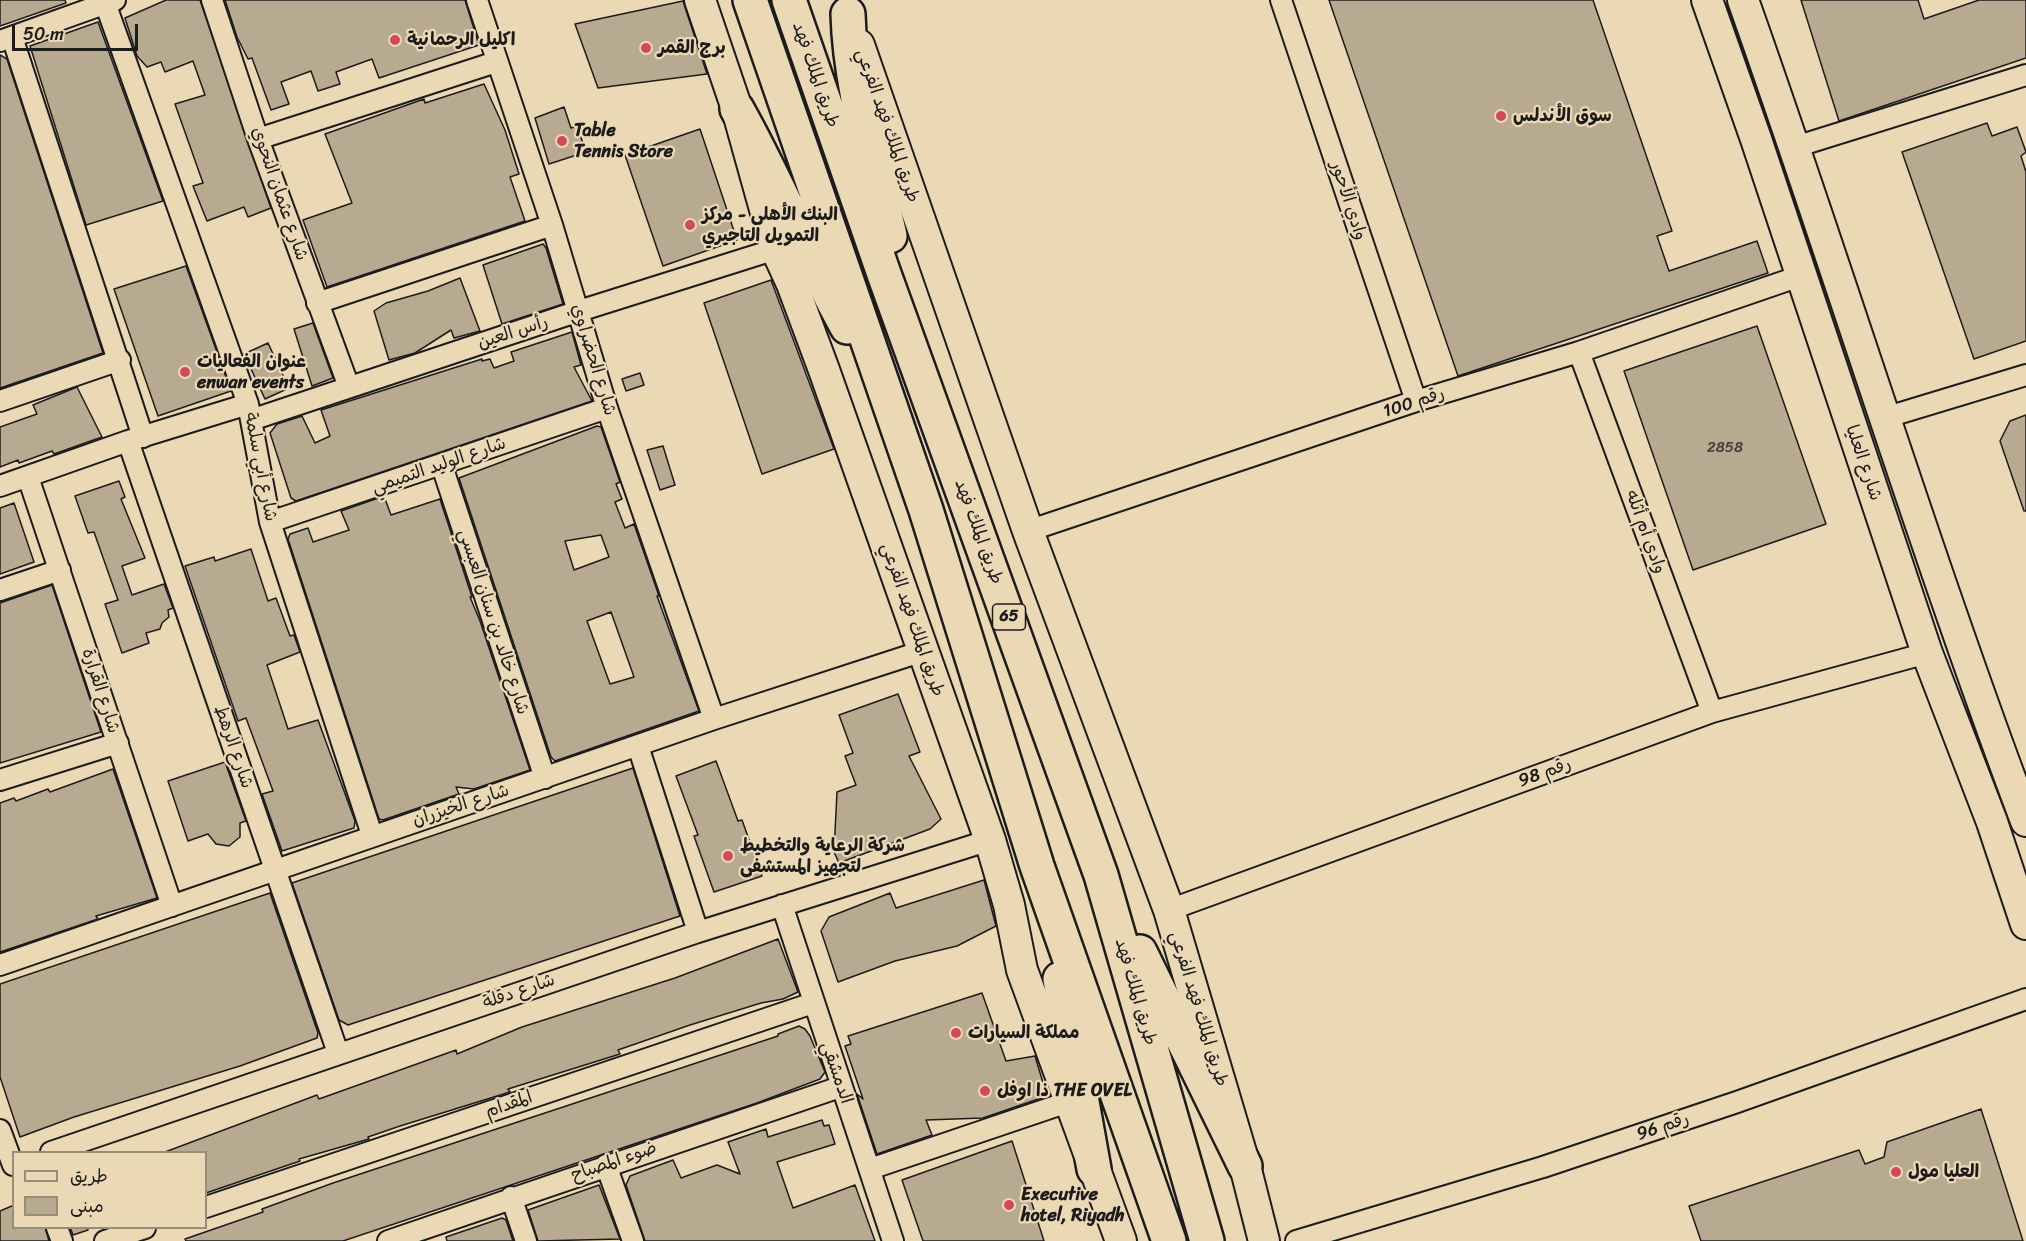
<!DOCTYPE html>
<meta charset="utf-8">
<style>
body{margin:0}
#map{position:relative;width:2026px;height:1241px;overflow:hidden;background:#ebd9b6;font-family:Sriracha,"Playpen Sans Arabic",sans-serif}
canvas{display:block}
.legend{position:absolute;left:12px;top:1151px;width:195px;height:78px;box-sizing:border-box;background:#ebd9b6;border:2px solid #988d78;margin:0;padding:8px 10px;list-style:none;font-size:18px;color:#1c1c1c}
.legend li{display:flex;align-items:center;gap:12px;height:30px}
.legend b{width:30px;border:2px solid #988d78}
.scale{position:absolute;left:12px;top:24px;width:126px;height:27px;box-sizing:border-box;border:3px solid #1c1c1c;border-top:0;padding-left:8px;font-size:18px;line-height:21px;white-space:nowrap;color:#1c1c1c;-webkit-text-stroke:4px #ebd9b6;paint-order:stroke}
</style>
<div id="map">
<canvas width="2026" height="1241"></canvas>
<ul class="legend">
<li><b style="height:8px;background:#ebd9b6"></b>طريق</li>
<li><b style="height:16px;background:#b8aa90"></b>مبنى</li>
</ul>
<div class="scale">50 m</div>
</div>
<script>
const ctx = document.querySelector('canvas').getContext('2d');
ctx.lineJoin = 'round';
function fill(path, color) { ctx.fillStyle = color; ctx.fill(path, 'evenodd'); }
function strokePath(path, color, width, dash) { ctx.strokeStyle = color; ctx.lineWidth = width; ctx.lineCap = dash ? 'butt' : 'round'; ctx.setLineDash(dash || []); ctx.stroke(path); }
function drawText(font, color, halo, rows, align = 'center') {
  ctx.font = font + ' Sriracha,"Playpen Sans Arabic",sans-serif'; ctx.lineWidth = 4.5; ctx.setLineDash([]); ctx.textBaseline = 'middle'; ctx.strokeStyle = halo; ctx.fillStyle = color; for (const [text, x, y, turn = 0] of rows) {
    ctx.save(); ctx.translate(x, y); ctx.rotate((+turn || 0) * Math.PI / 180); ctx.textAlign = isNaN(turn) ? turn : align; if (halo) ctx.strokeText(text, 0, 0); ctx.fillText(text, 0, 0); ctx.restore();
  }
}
const building = new Path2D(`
 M0,0H65L66,3L0,26Z
 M166,0H200L271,208L248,217L244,207L207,221L193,186L203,183L175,104L205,95L193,61L165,72L161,62L147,67L137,56L125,18Z
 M225,0H465L479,45L379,78L372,59L336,72L340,84L318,91L311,71L281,82L289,104L271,110L252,58L248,59L237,37Z
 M1329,0H1593L1672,231L1657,236L1669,271L1757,241L1768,273L1458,376Z
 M1801,0H1918L1924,19L1979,0H2026V58L1839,121Z
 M683,1L707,74L598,88L575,24Z
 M98,22L163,201L86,225L30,46Z
 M0,55L7,59L103,353L0,388Z
 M484,84L505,130L519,174L510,177L525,221L327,287L303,220L352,203L325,134L424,99L425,103Z
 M564,107L571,128L577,126L586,152L549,164L535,118Z
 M1987,123L1992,136L2017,127L2026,152L2021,156L2026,172V341L1974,359L1902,152Z
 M700,129L737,240L663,266L625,155Z
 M543,244L546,248L563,304L502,324L483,265Z
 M186,266L231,391L158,416L114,289Z
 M460,278L480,331L454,338L451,330L415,353L389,360L374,311L386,303L428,291Z
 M771,280L834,449L762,474L704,303Z
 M313,323L333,378L312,386L294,329Z
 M1757,326L1826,524L1693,570L1624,371Z
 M572,332L581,365L574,367L592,401L296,501L291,498L270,433L277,424L302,416L315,443L330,436L321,410L482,359V361L490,359L494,368L514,361L511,352Z
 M268,343L289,388L265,399L244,354Z
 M640,373L644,385L626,391L622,379Z
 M77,387L102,437L54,454L52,451L19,463L18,460L0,467V427L37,414L33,405Z
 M2026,415V511H2024L2000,441L2010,421Z
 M597,426L601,427L620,482L616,484L622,499L615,502L625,528L634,524L659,596H657L699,711L555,761L551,757L459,478ZM601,535L609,557L574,570L565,541ZM611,612L634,677L610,684L587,621Z
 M663,446L675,485L660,490L647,450Z
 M119,481L125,497L121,499L145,558L122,566L132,595L164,584L173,608L168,610L169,617L162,623L160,629L146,633L149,643L122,653L105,604L118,600L94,532L88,533L75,496Z
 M384,496L391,515L440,499L472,597H470L480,621L530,770L474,789L456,787L459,794L383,820L379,819L288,539L290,534L308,528L313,542L349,530L341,511Z
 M14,503L34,562L0,574V508Z
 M251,549L268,601L276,598L290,636L294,635L300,652L267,665L288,729L318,720L355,821L354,828L282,851L262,794L273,791L246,718L238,721L185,566L214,557L215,561Z
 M52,585L101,732L0,763V603Z
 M898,694L920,752L909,756L941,819L930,829L839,863L834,852L837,792L856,785L845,756L853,753L839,715Z
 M716,761L738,821L742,820L762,876L714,892L694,836L698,835L676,776Z
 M225,762L246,821L240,823V837L229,846L216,844L208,834L188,841L168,781Z
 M633,768L680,916L348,1025L339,1020L292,883Z
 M113,769L157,898L96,916L98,919L0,952V803L14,798L16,801L48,789L50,792Z
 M984,880L996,926L957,946L895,961L838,982L821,931L829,917L890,893L896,908Z
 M270,893L318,1033L317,1038L240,1066L74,1117L20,1137L0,1077V984Z
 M778,939L798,992L783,999L761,1003L690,1025L618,1050L620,1054L508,1089L510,1092L400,1126L368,1137L369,1139L299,1159L300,1161L206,1193V1152H165L317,1095L319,1099L456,1050L457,1054L522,1027L675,978Z
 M982,993L1006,1061L1035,1056L1047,1096L983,1118L926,1120L932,1135L877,1154L857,1094L863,1099L845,1046L851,1044L848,1036Z
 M799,1026L805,1029L810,1036L825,1072L820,1079L757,1103L343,1241H186L185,1239L263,1212L262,1209L333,1183L778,1036V1034Z
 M1981,1109L2023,1241H1701L1689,1206L1859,1150L1865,1164L1884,1157L1887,1142Z
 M822,1120L824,1126L829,1125L835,1144L777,1162L793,1208L855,1185L875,1241H645L626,1185L630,1176L673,1160L681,1178L717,1165L740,1174L728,1142L766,1129L768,1137Z
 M1012,1141L1044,1241H923L902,1180Z
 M599,1185L620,1239L538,1241L528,1210Z
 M14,1205V1227H45L49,1241H0V1211Z
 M502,1218L506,1220L513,1241H447L446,1237Z
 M70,1227H88V1230L73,1235Z`);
fill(building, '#b8aa90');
strokePath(building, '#1c1c1c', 1.5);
const street = new Path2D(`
 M104,0L248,404L270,522L372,835
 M212,0L258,139L349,387
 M477,0L552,225L607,408L714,719
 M1281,0L1416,401
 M12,37L143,437
 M0,41L115,0
 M258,139L496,62
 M1795,147L2026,75
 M317,303L552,225
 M1579,352L1712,712
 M0,401L120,360
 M1884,418L2026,375
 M251,420L579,311L776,249
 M128,441L338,1053
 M442,466L545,778
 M28,477L172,906
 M0,486L128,441L248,404
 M270,522L607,408
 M1028,531L1416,401L1579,352L1800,276
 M0,590L60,570
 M638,746L698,932
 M0,780L118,743
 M782,905L893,1241
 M1169,910L1712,712L1927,653
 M0,965L714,719L923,651
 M0,1130L13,1165
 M51,1152L698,932L990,840
 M606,1165L633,1241
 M870,1169L1068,1102
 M511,1197L526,1241
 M206,1207L813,1003
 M57,1228L62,1241
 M105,1241L145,1228
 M388,1241L840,1087
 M1296,1241L1543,1167L1737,1102L2026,999`);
const primary = new Path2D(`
 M700,0L737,109L776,249L792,284L824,370L990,840L1009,905L1022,970L1121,1241
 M1707,0L1756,139L1927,653L1992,822L2026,924
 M1743,0C1840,273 1924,550 2026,821
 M859,45L1028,531L1169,910L1245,1166L1264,1241`);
const highway = new Path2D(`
 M750,0L926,510L1037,866L1169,1241
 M789,0L884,274L1101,875L1207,1241
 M848,14C850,89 874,163 890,236
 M737,109C777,180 807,255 847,327
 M1140,952L1245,1166
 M1060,979L1094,1169`);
strokePath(street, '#1c1c1c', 24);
strokePath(primary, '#1c1c1c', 34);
strokePath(highway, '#1c1c1c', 38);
strokePath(street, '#ebd9b6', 20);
strokePath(primary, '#ebd9b6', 30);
strokePath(highway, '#ebd9b6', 33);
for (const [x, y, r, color] of [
 [395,40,6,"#d1495b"],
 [646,48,6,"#d1495b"],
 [1501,116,6,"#d1495b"],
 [562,141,6,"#d1495b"],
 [690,225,6,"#d1495b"],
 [185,372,6,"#d1495b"],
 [728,856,6,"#d1495b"],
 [956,1033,6,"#d1495b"],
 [985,1091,6,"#d1495b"],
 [1896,1172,6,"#d1495b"],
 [1009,1205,6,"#d1495b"]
]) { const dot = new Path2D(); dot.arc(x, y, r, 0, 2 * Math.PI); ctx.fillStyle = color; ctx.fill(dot); strokePath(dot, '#ebd9b6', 2); }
drawText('15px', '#434039', null, [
 ["2858",1725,448]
]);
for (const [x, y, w] of [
 [1009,617,33]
]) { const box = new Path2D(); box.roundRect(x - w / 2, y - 13, w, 26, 4.5); ctx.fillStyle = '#ebd9b6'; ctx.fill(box); strokePath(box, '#1c1c1c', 1.5); }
drawText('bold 16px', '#1c1c1c', null, [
 ["65",1009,617]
]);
drawText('bold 18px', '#1c1c1c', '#ebd9b6', [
 ["اكليل الرحمانية",407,40],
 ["برج القمر",658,48],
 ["سوق الأندلس",1513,116],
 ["Table",574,131],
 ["Tennis Store",574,152],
 ["البنك الأهلي - مركز",702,215],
 ["التمويل التاجيري",702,236],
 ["عنوان الفعاليات",197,362],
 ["enwan events",197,383],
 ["شركة الرعاية والتخطيط",740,846],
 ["لتجهيز المستشفى",740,867],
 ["مملكة السيارات",968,1033],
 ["ذا اوفل THE OVEL",997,1091],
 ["العليا مول",1908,1172],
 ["Executive",1021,1195],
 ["hotel, Riyadh",1021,1216]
], 'left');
drawText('18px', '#1c1c1c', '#ebd9b6', [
 ["طريق الملك فهد",815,75,71],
 ["طريق الملك فهد الفرعي",887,126,71],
 ["شارع عثمان النحوي",279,194,71],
 ["وادي الأحور",1348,201,72],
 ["رأس العين",513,333,-18],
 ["شارع الحضراوي",593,360,73],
 ["رقم 100",1414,403,-18],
 ["شارع العليا",1863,463,71],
 ["شارع الوليد التميمي",439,466,-19],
 ["شارع أبي سلمة",260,467,79],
 ["طريق الملك فهد",978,532,70],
 ["وادي أم أثله",1645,532,70],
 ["طريق الملك فهد الفرعي",912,620,71],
 ["شارع خالد بن سنان العبسي",493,622,72],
 ["شارع القرارة",100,691,72],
 ["شارع الرهط",233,747,71],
 ["رقم 98",1545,773,-20],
 ["شارع الخيزران",461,806,-18],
 ["شارع دقلة",519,992,-19],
 ["طريق الملك فهد",1135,992,74],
 ["طريق الملك فهد الفرعي",1198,1009,73],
 ["الدمشقي",836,1073,71],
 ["المقدام",509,1105,-19],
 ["رقم 96",1663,1127,-18],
 ["ضوء المصباح",614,1162,-19]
]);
</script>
